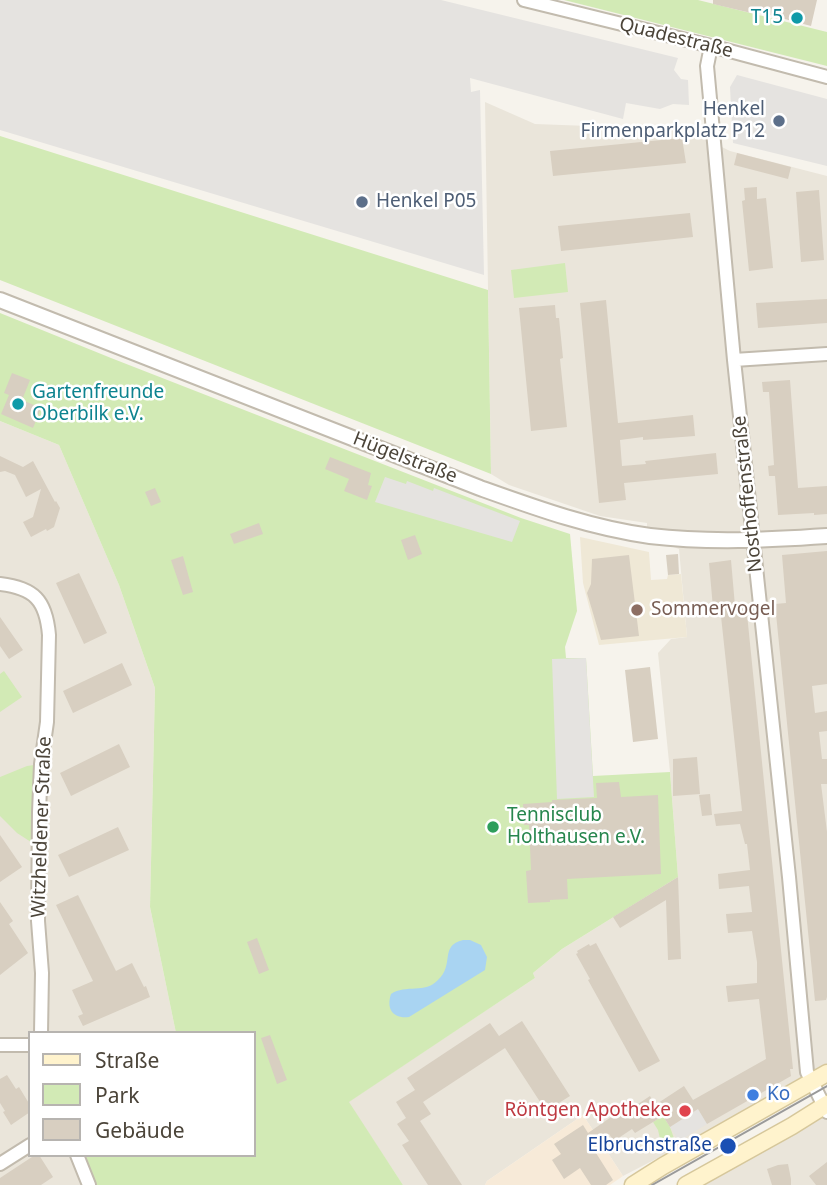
<!DOCTYPE html>
<meta charset="utf-8">
<style>
body{margin:0}
#map{position:relative;width:827px;height:1185px;overflow:hidden;background:#f6f3ec;font-family:"Noto Sans",sans-serif}
canvas{display:block}
.legend{position:absolute;left:28px;top:1031px;width:228px;height:126px;box-sizing:border-box;background:#fff;border:2px solid #b7b4b0;margin:0;padding:9px 12px;list-style:none;font-size:21px;color:#4b4439}
.legend li{display:flex;align-items:center;gap:14px;height:35px}
.legend b{width:35px;border:2px solid #b7b4b0}
</style>
<div id="map">
<canvas width="827" height="1185"></canvas>
<ul class="legend">
<li><b style="height:9px;background:#fff3cd"></b>Straße</li>
<li><b style="height:19px;background:#d2eab5"></b>Park</li>
<li><b style="height:19px;background:#d8cfc1"></b>Gebäude</li>
</ul>
</div>
<script>
const ctx = document.querySelector('canvas').getContext('2d');
ctx.lineJoin = 'round';
function fill(path, color) { ctx.fillStyle = color; ctx.fill(path, 'evenodd'); }
function strokePath(path, color, width, dash) { ctx.strokeStyle = color; ctx.lineWidth = width; ctx.lineCap = dash ? 'butt' : 'round'; ctx.setLineDash(dash || []); ctx.stroke(path); }
function drawText(font, color, halo, rows, align = 'center') {
  ctx.font = font + ' "Noto Sans",sans-serif'; ctx.lineWidth = 5; ctx.setLineDash([]); ctx.textBaseline = 'middle'; ctx.strokeStyle = halo; ctx.fillStyle = color; for (const [text, x, y, turn = 0] of rows) {
    ctx.save(); ctx.translate(x, y); ctx.rotate((+turn || 0) * Math.PI / 180); ctx.textAlign = isNaN(turn) ? turn : align; if (halo) ctx.strokeText(text, 0, 0); ctx.fillText(text, 0, 0); ctx.restore();
  }
}
fill(new Path2D(`
 M485,102L535,124L642,128H658L675,124L730,151L827,176V1067L795,1087L623,1176L583,1115L487,1181L485,1185H403L348,1102L535,978L533,973L562,949L678,877L670,772L658,653L671,639L687,637L679,549L647,538V523L600,516L509,485L491,474Z
 M0,421L59,445L119,585L155,688L150,907L176,1033H30V1155H109L123,1185H0Z
 M827,1111V1185H694Z`), '#eae5da');
fill(new Path2D(`
 M583,1115L623,1176L610,1185H485L487,1181Z`), '#f7ead8');
fill(new Path2D(`
 M580,537L649,552L651,580L667,579L668,575L681,574L687,637L599,645L583,583Z`), '#efe8d6');
fill(new Path2D(`
 M564,0H698L827,32V66Z
 M0,136L488,290L491,474L0,280Z
 M565,263L568,292L514,298L511,270Z
 M0,313L111,358L521,518L570,534L577,611L565,647L566,658H586L593,776L670,772L678,877L562,949L533,973L535,978L349,1102L403,1185H97L86,1158L87,1155H254V1033H176L150,907L155,688L119,585L59,445L0,421Z
 M4,671L22,697L0,712V674Z
 M34,765V766L31,842L17,833L0,816V777L27,766Z
 M663,1116L670,1127L676,1144L663,1152L658,1130L653,1122Z`), '#d2eab5');
fill(new Path2D(`
 M0,0H441L678,58L674,70L681,79L688,80L689,105L673,104L660,109L626,103L623,119L470,78L471,92L480,90L484,275L0,130Z
 M737,75L827,99V166L733,143L730,87Z
 M385,477L406,484L407,481L433,491L434,488L520,521L512,542L375,502Z
 M586,658L594,797L557,799L552,659Z
 M698,1109L707,1124L679,1141L670,1127Z`), '#e5e3e0');
fill(new Path2D(`
 M463,940H470L481,945L487,957L485,970L409,1017C393,1019 386,1009 391,994C406,984 425,994 438,980C455,964 439,946 463,940Z`), '#a9d4f2');
fill(new Path2D(`
 M713,0H817L811,26L751,10V13L713,4Z
 M682,138L686,163L553,176L550,151Z
 M737,153L791,167L788,179L734,165Z
 M757,187V199L766,198L773,268L749,271L742,201L745,200L744,188Z
 M819,190L824,260L801,262L796,192Z
 M690,213L693,237L561,251L558,226Z
 M827,299V323L758,328L756,303Z
 M606,300L618,423L693,415L695,436L643,440V437L620,440L622,466L646,464L645,461L716,453L718,474L624,483L626,500L599,503L580,303Z
 M555,305L556,318H559L563,358L560,359L567,427L531,431L519,308Z
 M12,373L30,380L22,400L41,408L33,428L1,414L9,395L4,393Z
 M790,380L798,488L827,486V514L814,515V513L778,515L775,476H769L768,466L774,465L769,392H763L762,382Z
 M0,456L23,467L33,461L55,502L56,501L60,508L54,527L47,531L46,529L31,537L23,522L33,517L41,489L26,497L15,475L5,471L0,472Z
 M330,457L371,473L368,485L372,486L367,500L344,491L349,479L325,469Z
 M155,488L161,502L151,506L145,492Z
 M259,523L263,534L234,544L230,534Z
 M415,535L422,554L408,560L401,540Z
 M827,551V684L812,686L815,713L827,711V731L819,732L822,759H827V784H821L827,832V997L826,1000L815,1001L775,604L786,603L782,555Z
 M678,554L679,574L668,575L666,555Z
 M629,555L639,636L601,640L587,593L591,584L592,559Z
 M183,556L193,592L183,595L171,560Z
 M731,560L735,606L746,604L793,1069H790L791,1076L707,1124L698,1109L670,1127L663,1116L635,1133L632,1129L614,1141L609,1134L591,1145L613,1180L606,1185H591L580,1168L564,1179L552,1160L561,1154L554,1144L583,1125L588,1133L630,1104L632,1108L650,1096L655,1105L684,1086L693,1100L766,1059L759,999L728,1002L726,986L757,983V962L752,931L728,933L726,914L752,912L749,886L719,889L718,874L750,870L747,844H745L740,824L716,826L714,814L742,811L720,607L713,608L709,563Z
 M79,573L107,633L84,644L56,583Z
 M0,617L23,650L9,659L0,646Z
 M122,663L132,685L73,713L63,691Z
 M650,667L658,739L633,742L625,670Z
 M119,744L130,767L71,796L60,773Z
 M697,757L700,794L673,796V759Z
 M619,782L621,797L658,795L661,874L567,879L568,899L550,900V902L528,903L526,871L531,870L529,825H524L523,804L552,802V800L597,798L596,783Z
 M710,794L712,815L702,816L699,795Z
 M118,827L129,850L69,877L58,855Z
 M0,835L22,867L0,882Z
 M678,877L681,959L668,960L666,900L620,928L613,917Z
 M78,895L116,971L132,963L144,987L146,986L150,997L83,1026L78,1016L83,1014L72,990L93,981L56,905Z
 M0,902L13,921L9,924L28,953L0,975Z
 M257,938L269,970L259,974L247,942Z
 M596,943L660,1061L639,1072L588,980L590,979L576,954L578,953L577,951L589,944L590,946Z
 M522,1021L570,1096L546,1111L505,1048L423,1102L431,1114L420,1121L462,1185H428L402,1145L409,1141L397,1124L406,1118L396,1102L415,1090L407,1078L490,1023L499,1036Z
 M270,1035L287,1080L277,1084L261,1038Z
 M7,1075L16,1089L19,1087L30,1105V1112L11,1125L3,1112L5,1111L0,1103V1079Z
 M35,1155H39L53,1177L41,1185H0V1178Z
 M827,1162V1185H816L809,1176Z
 M788,1164L791,1179V1185H772L767,1169L778,1165Z`), '#d8cfc1');
const minor = new Path2D(`
 M524,0L711,46L827,77
 M711,46L707,66L734,360L789,877L807,1072L827,1112
 M734,360L827,354
 M0,584C34,588 46,600 49,635L47,722L41,764L39,812L38,921L42,973L41,1033
 M0,1045H30
 M77,1155L89,1185
 M0,1164L30,1145`);
const tertiary = new Path2D(`
 M0,300L480,488C536,508 591,528 650,536C709,543 768,540 827,536`);
const secondary = new Path2D(`
 M633,1185L663,1166L827,1073
 M686,1185L792,1126L827,1104`);
strokePath(minor, '#c2bbae', 16);
strokePath(tertiary, '#c2bbae', 18);
strokePath(secondary, '#d6c79b', 19);
strokePath(minor, '#fff', 12);
strokePath(tertiary, '#fff', 14);
strokePath(secondary, '#fff3cd', 16);
strokePath(new Path2D(`
 M652,1185L827,1086`), '#9a9a9a', 2);
for (const [x, y, r, color] of [
 [797,18,7,"#0f9aa8"],
 [779,121,7,"#5c6f8a"],
 [362,202,7,"#5c6f8a"],
 [18,404,7,"#0f9aa8"],
 [637,610,7,"#8d6e63"],
 [493,827,7,"#2e9e5b"],
 [753,1095,7,"#3f7fe0"],
 [685,1111,7,"#e0444e"],
 [728,1146,9,"#1a4fb4"]
]) { const dot = new Path2D(); dot.arc(x, y, r, 0, 2 * Math.PI); ctx.fillStyle = color; ctx.fill(dot); strokePath(dot, '#fff', 2.5); }
drawText('19px', '#0d838f', '#fff', [
 ["T15",783,18],
 ["Gartenfreunde",32,393,"left"],
 ["Oberbilk e.V.",32,415,"left"]
], 'right');
drawText('19px', '#4b4439', '#fff', [
 ["Quadestraße",676,38,14],
 ["Hügelstraße",405,458,21],
 ["Nosthoffenstraße",748,494,-96],
 ["Witzheldener Straße",42,827,-88]
]);
drawText('19px', '#4e5e75', '#fff', [
 ["Henkel",765,110],
 ["Firmenparkplatz P12",765,132],
 ["Henkel P05",376,202,"left"]
], 'right');
drawText('19px', '#785e54', '#fff', [
 ["Sommervogel",651,610]
], 'left');
drawText('19px', '#27864d', '#fff', [
 ["Tennisclub",507,816],
 ["Holthausen e.V.",507,838]
], 'left');
drawText('19px', '#366cbe', '#fff', [
 ["Ko",767,1095]
], 'left');
drawText('19px', '#be3a42', '#fff', [
 ["Röntgen Apotheke",671,1111]
], 'right');
drawText('19px', '#164399', '#fff', [
 ["Elbruchstraße",712,1146]
], 'right');
</script>
